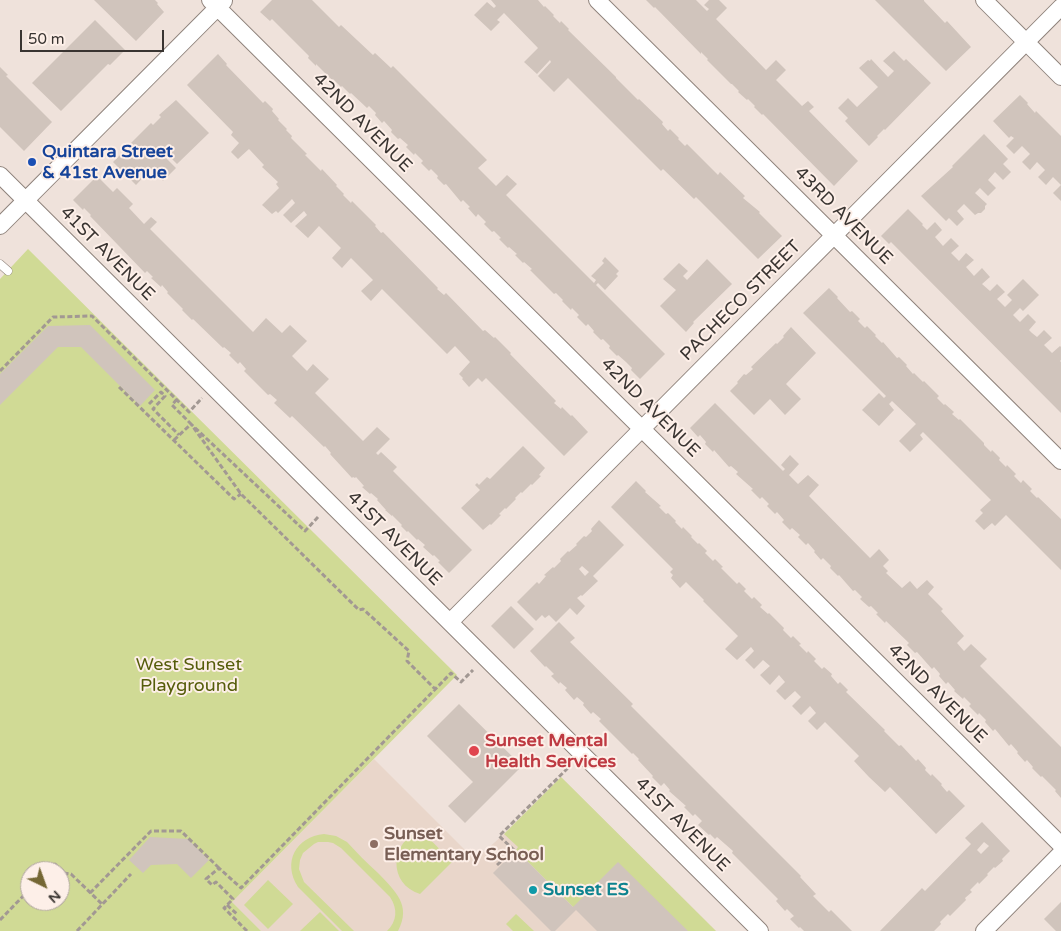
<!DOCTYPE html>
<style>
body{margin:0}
#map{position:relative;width:1061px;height:931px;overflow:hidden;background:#efe2db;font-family:"Varela Round",sans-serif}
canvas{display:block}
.north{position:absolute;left:20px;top:861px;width:50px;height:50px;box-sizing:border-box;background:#fdefe8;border:1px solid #afa49f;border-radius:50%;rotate:138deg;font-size:14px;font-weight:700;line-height:20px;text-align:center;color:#393431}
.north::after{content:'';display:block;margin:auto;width:18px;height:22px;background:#756734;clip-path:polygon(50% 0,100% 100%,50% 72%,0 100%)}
.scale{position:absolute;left:20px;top:30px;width:144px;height:22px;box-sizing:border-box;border:2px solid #393431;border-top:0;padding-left:6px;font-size:15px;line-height:18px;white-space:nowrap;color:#393431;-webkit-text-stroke:4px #fdefe8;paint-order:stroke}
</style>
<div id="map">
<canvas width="1061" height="931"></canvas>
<div class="north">N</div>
<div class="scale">50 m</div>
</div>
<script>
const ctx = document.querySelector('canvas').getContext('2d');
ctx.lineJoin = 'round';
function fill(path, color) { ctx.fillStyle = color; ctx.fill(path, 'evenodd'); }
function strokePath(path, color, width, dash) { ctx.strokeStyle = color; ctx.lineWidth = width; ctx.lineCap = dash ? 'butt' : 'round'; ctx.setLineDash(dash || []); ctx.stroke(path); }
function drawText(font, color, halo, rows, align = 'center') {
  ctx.font = font + ' "Varela Round",sans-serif'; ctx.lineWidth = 4; ctx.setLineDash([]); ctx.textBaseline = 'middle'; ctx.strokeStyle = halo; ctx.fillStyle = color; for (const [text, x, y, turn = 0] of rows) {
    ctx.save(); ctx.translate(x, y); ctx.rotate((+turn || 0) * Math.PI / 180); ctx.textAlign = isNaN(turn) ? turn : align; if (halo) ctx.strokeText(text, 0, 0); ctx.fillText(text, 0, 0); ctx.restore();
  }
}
fill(new Path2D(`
 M374,759L475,860L504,834L561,777L716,931H261L232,902Z`), '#e9d6ca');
fill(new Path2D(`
 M28,249L457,675L232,902L261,931H0V279ZM30,871H60V901H30Z
 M561,777L716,931H688L573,907L516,850L518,847L504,834Z
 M421,830L452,862L420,894C388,884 389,842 421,830Z
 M324,834L336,836L347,842C357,853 367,863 378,873C395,891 412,905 398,931H387C397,921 398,909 390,897L341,848L333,843L328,842H318L314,844L303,853L300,860L299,869L304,882L354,931H342L298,887C282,862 296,837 324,834Z
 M268,880L293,904L268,929L244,905Z
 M320,912L339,931H300Z
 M516,914L534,931H513L506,924Z`), '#d0da95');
fill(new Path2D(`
 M94,0H155L158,3L157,4L164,12L136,41Z
 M272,0H312L339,27L341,25L373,55L375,53L391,68L393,66L487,160L478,168L496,186L507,175L517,184L506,195L594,283L596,280L591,276L604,263L602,261L605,257L619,271L616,274L618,276L605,290L598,283L596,285L665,354L640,379L631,370L632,368L626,362L618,355L617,356L609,348L610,346L603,339L601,340L593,332L594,331L588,324L586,326L577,317L579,315L572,308L571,310L562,301L563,300L556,293L554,294L530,270L532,269L524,262L523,263L515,255L517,254L509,247L508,248L499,239L501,238L494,231L492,232L484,224L486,222L478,214L476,217L468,208L470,207L463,200L461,202L446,184L444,185L437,178L438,176L431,169L429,171L421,163L423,161L415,153L414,155L406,147L408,145L400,138L398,139L391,132L392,130L384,121L382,123L375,115L376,113L369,106L367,108L351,93L350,94L342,86L341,87L333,79L332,80L316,64V66L308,58L309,56L272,19L270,21L260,12Z
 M491,0H538L544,7L545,6L554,15L553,16L560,23L561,21L569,29L568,30L616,77V78L638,100L639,99L663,122L662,124L668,131L670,129L679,138L678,139L685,146L687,144L718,175L720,172L745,196L743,198L760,212L759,213L782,236L758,259L696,197L694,199L663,169L661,171L568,78L554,92L538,76L551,62L550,60L537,74L524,62L538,48L504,13L497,20L500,22L491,31L474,15L487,2L494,8L496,6Z
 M646,0H696L707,11L709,9L704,5L709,0H719L727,8L716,19L766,70L776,60L786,70L776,80L802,106L808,101L814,107L809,111L858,161L834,186L763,114L762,115L754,107L755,106L748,99L747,100L738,92L739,91L732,84H731L707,60L708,59L701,52V54L655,7L654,8Z
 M875,0H924V1L945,23L947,21L971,47L946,71Z
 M95,20L125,50L110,65L108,64L61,111L32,83Z
 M894,51L904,61L906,59L931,83L885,130L884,129L877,136L878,137L869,146L845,121L848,118L838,108L848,98L857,107L878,87L859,68L868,60L870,61L871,59L888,77L894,71L883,61Z
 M218,54L227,64L226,65L263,103L265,101L273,109L272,111L279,119L278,120L287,129L286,130L292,136L291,138L307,154L305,155L321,171L322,169L337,185L336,186L344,194L343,195L351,203L352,201L376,225L375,226L381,233L383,232L438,288L437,289L444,295L446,293L483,331L485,330L494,338L495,337L511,353L510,354L556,401L554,403L561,409L562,407L571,416L572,415L588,432L564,456L486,378L482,382L478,378L469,387L462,379L463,378L459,374L470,362L455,346L447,354L382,289L371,301L361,291L373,280L351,258L342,268L332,258L341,248L319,226L308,238L295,226L307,215L304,211L291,223L283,215L295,203L292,199L278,213L276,211L272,214L262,205L279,188L276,184L278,182L262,167L264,165L249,149L238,159L231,152L239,143L231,135L233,132L187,85Z
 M0,67L8,75L6,76L52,122L24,151L0,127Z
 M1020,95L1028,103L1027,104L1035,113L1036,111L1061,136V185L1053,177L1046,185L1038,177L1045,170L1037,162L1030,170L1022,162L1030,154L1022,146L1014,154L1006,146L1014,138L1011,136L1009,138L993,121Z
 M176,100L209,133L177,164L167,154L165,157L176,168L163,181L151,169L136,185L113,162L122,153L123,154L130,148L128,146L151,123L153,125L161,117L159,115Z
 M984,134L1008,159L1003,164L1011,172L1003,180L995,172L988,180L996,188L988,196L980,188L975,193L987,204L985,206V209L981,213H978L975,215L964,204L957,211L964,219L957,226L949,218L946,221L921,196L953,167L952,166Z
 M97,176L113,192L117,188L133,204L129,208L144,224L151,217L157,222L150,229L253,332L266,318L282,333L290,325L307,341L292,356L307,371L313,364L329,379L315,393L363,441L377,427L390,439L376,453L378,455L381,452L397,467L393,471L472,550L449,573L438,562L440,561L434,555L433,556L423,547L425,545L418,539L417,540L408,531L407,532L401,526L402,525L392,515V516L385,510H386L377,500L378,499L371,493L370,494L362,487L364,486L356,477L355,478L353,477L352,478L330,454L331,453L325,446L324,447L292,416L290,418L274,403L277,400L270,394L268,395L244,371L246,369L240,362L238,364L229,355L231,353L224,347L223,348L193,319L192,320L182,310L183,309L167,293L168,292L162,285L161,287L151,278L153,277L147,271L145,273L90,216L91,215L84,208L83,210L73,200Z
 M1061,185V201L1053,193Z
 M908,209L923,224L922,225L927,230L935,222L942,230L935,237L943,246L951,238L959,246L951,253L959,261L966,253L974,260L966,267L974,276L982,268L990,277L982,284L990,291L997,284L1005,292L997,299L1005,307L1012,300L1007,295L1023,279L1039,295L1023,311L1020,308L1013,315L1020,322L1028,314L1036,322L1029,330L1032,333L1037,337L1044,330L1052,338L1044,345L1052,353L1060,346L1061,347V360L1060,361L1061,362V413L891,242L889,244L881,236Z
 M707,259L732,284L693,322L694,323L686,332L660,306L676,290L663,279L679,263L688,271L683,276L687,280Z
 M829,288L838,297L837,298L850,312L852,311L860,319L858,321L865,328L867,326L876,335L875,336L882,343L883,342L897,358L899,357L907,365L906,366L913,374L914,373L923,382L924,381L939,396L937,398L944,405L945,404L954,412L952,414L959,420L960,419L984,443V445L991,452L992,450L1000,458L999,460L1006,467L1007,465L1016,474L1014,476L1021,483L1023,480L1032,489L1030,491L1037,498L1038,497L1061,519V570L1006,515L995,526L992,523L984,530L975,521L983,513L980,510L991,500L923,432L920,435L923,439L910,452L899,441L916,424L892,401L889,404L894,410L879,426L862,410L879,393L884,398L886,396L803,313Z
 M90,325L155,390L140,406L81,347H58L0,405V374L48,326Z
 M791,327L816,353L786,384L801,399L785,415L770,399L754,415L730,391L738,383L737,382L744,374L746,375L753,369L751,367L776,343L777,344L784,337L783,336Z
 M715,403L783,471L785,469L781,465L790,455L799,464L789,475L798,484L808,475L819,485L809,496L870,558L879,549L889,560L883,566L888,571L886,573L902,588L910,581L917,589L927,580L934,587L928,594L943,609L941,611L964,636L957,643L964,651L971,644L987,659L980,666L1061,747V798L1055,791L1056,790L1042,776L1041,777L1032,768L1033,767L1027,760L1025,762L1017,753L1018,752L1011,744L1009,746L995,729L993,731L985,722L986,720L979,713L978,715L969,706L971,704L964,697L963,699L954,691L955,690L948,682L946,684L939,676L940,674L934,667L932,669L917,652L915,653L907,645L909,643L886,621L885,623L876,614L878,613L871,606L869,607L860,599L862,597L855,590L853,591L839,575L838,576L830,568L831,566L823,558L821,560L814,552L815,551L808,543L806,545L798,537L800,535L792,528L790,530L782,522L784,520L777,512L775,514L767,506L769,504L762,497L760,499L751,490L753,489L736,474L738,472L731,466L729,467L714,450L713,452L705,444L706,442L700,435L698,437L690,428Z
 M523,446L545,468L539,475L541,476L532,485L531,484L522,493L521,492L515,498L516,499L506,509L505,508L499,514L501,515L491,525L490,524L483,530L461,508L480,490L475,485L477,483L479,485L487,477L490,479Z
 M636,481L646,491L645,492L661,506L659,507L666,514L668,513L676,521L675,522L682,529L683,527L692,536L691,537L698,544L699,543L707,551L705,553L713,561L715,559L723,567L721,568L737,584L739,582L746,589L744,591L752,599L754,597L762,605L760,607L768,614L769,613L784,628L783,630L791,638L793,636L801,644L799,645L807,653L808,651L816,659L814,661L822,669L824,667L832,674L831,676L838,684L840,682L848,690L846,692L885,730L884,731L899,746L901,745L916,761L918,759L926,768L925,770L931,776L932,774L942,784L941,785L947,792L949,790L965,806L936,834L890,787L885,792L869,777L854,761L859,756L825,722L817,730L808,721L816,713L810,706L801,715L792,706L801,697L795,691L785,700L776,691L785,682L779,675L770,685L760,675L770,666L763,660L754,669L745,660L754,651L751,647L737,660L725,649L738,636L703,601L704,600L686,582L680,588L671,578L673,575L670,572L673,569L611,507Z
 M599,520L624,545L593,576L598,581L582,596L581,595L577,598L585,606L577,615L570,608L556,622L549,615L545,618L542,615L536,621L517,602L537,582L539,584L546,576L544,575L553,567L554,568L561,561L560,559L568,551L569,552L577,545L576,544L584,536L586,537L592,531L591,529ZM582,566L589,572L585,576L579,569Z
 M511,606L534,629L514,649L491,626Z
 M559,622L575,638L570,642L633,704L631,706L801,876L800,877L816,894L813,896L829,912L831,910L852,931H804L800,927L799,928L790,919L794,916L787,909L785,911L776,901L778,899L732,853L733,851L717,837L715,839L710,834L709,835L698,825L702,821L695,814L693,816L684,807L686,806L669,791L670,790L664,783L661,786L652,777L653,776L638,760L639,759L633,753L632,754L599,721L601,719L593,712L591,714L583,705L584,703L577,697L574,700L565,690L567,688L560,682L559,684L551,676L554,674L546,666L545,667L530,651Z
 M459,704L522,766L465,823L448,806L473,782L427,736Z
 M982,822L1010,851L1002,859L1003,861L995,868L994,867L987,874L988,875L979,884L978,882L970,890L972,892L965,898L966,900L950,916L948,914L940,922L941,924L934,931H880L922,888L925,891L971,844L965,838ZM984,842L989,846L981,854L977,850Z
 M150,837L188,839L209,860L191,878L177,864L151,865L143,873L129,860Z
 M516,850L573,907L618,862L688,931H597L576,910L555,931H551L493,873Z
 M1061,902V931H1056L1044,919Z`), '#d0c4bc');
const lane = new Path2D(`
 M0,264L8,271`);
const street = new Path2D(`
 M210,0L1061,845
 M597,0L1061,461
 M984,0L1061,77
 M0,175L760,931
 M0,226L224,1
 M450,622L1061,7
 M984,931L1061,853`);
strokePath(lane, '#8f837c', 9);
strokePath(street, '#8f837c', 18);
strokePath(new Path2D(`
 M0,371L53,317L92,316L189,412L202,398
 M119,387L234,499L241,494
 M149,404L161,392L165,396L153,409L179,435
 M174,440L191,424L172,405L177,399
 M318,517L305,531L191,424L241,494L359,610L363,609L409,651L407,661L435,689
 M497,865L514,850L499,836L571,765
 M48,871L55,864L63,873L71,874L102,904
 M90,893L151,831H181L219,868
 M227,905L237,914
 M0,920L30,889
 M77,931L131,874
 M247,931L224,908L233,899L216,882L212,885L206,879L219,868L241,888L451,673L461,682L473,670`), '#a29893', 3, [5, 2.5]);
strokePath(lane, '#fff', 8);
strokePath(street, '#fff', 16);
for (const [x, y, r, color] of [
 [32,162,5,"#1a4fb4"],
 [474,751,6,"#e0444e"],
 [374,844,5,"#8d6e63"],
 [533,890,5,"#0f9aa8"]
]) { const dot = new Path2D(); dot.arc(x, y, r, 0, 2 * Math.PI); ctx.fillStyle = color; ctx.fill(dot); strokePath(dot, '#fdefe8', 2); }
drawText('18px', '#393431', '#fdefe8', [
 ["42ND AVENUE",362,123,45],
 ["43RD AVENUE",843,216,45],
 ["41ST AVENUE",107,254,45],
 ["PACHECO STREET",741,301,-45],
 ["42ND AVENUE",650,408,45],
 ["41ST AVENUE",394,539,45],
 ["42ND AVENUE",937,694,45],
 ["41ST AVENUE",682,825,45]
]);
drawText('bold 18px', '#164399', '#fdefe8', [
 ["Quintara Street",42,152],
 ["& 41st Avenue",42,173]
], 'left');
drawText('18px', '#555c0a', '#fdefe8', [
 ["West Sunset",189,665],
 ["Playground",189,686]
]);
drawText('bold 18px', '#be3a42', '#fdefe8', [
 ["Sunset Mental",485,741],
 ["Health Services",485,762]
], 'left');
drawText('bold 18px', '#785e54', '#fdefe8', [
 ["Sunset",384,834],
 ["Elementary School",384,855]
], 'left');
drawText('bold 18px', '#0d838f', '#fdefe8', [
 ["Sunset ES",543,890]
], 'left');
</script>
